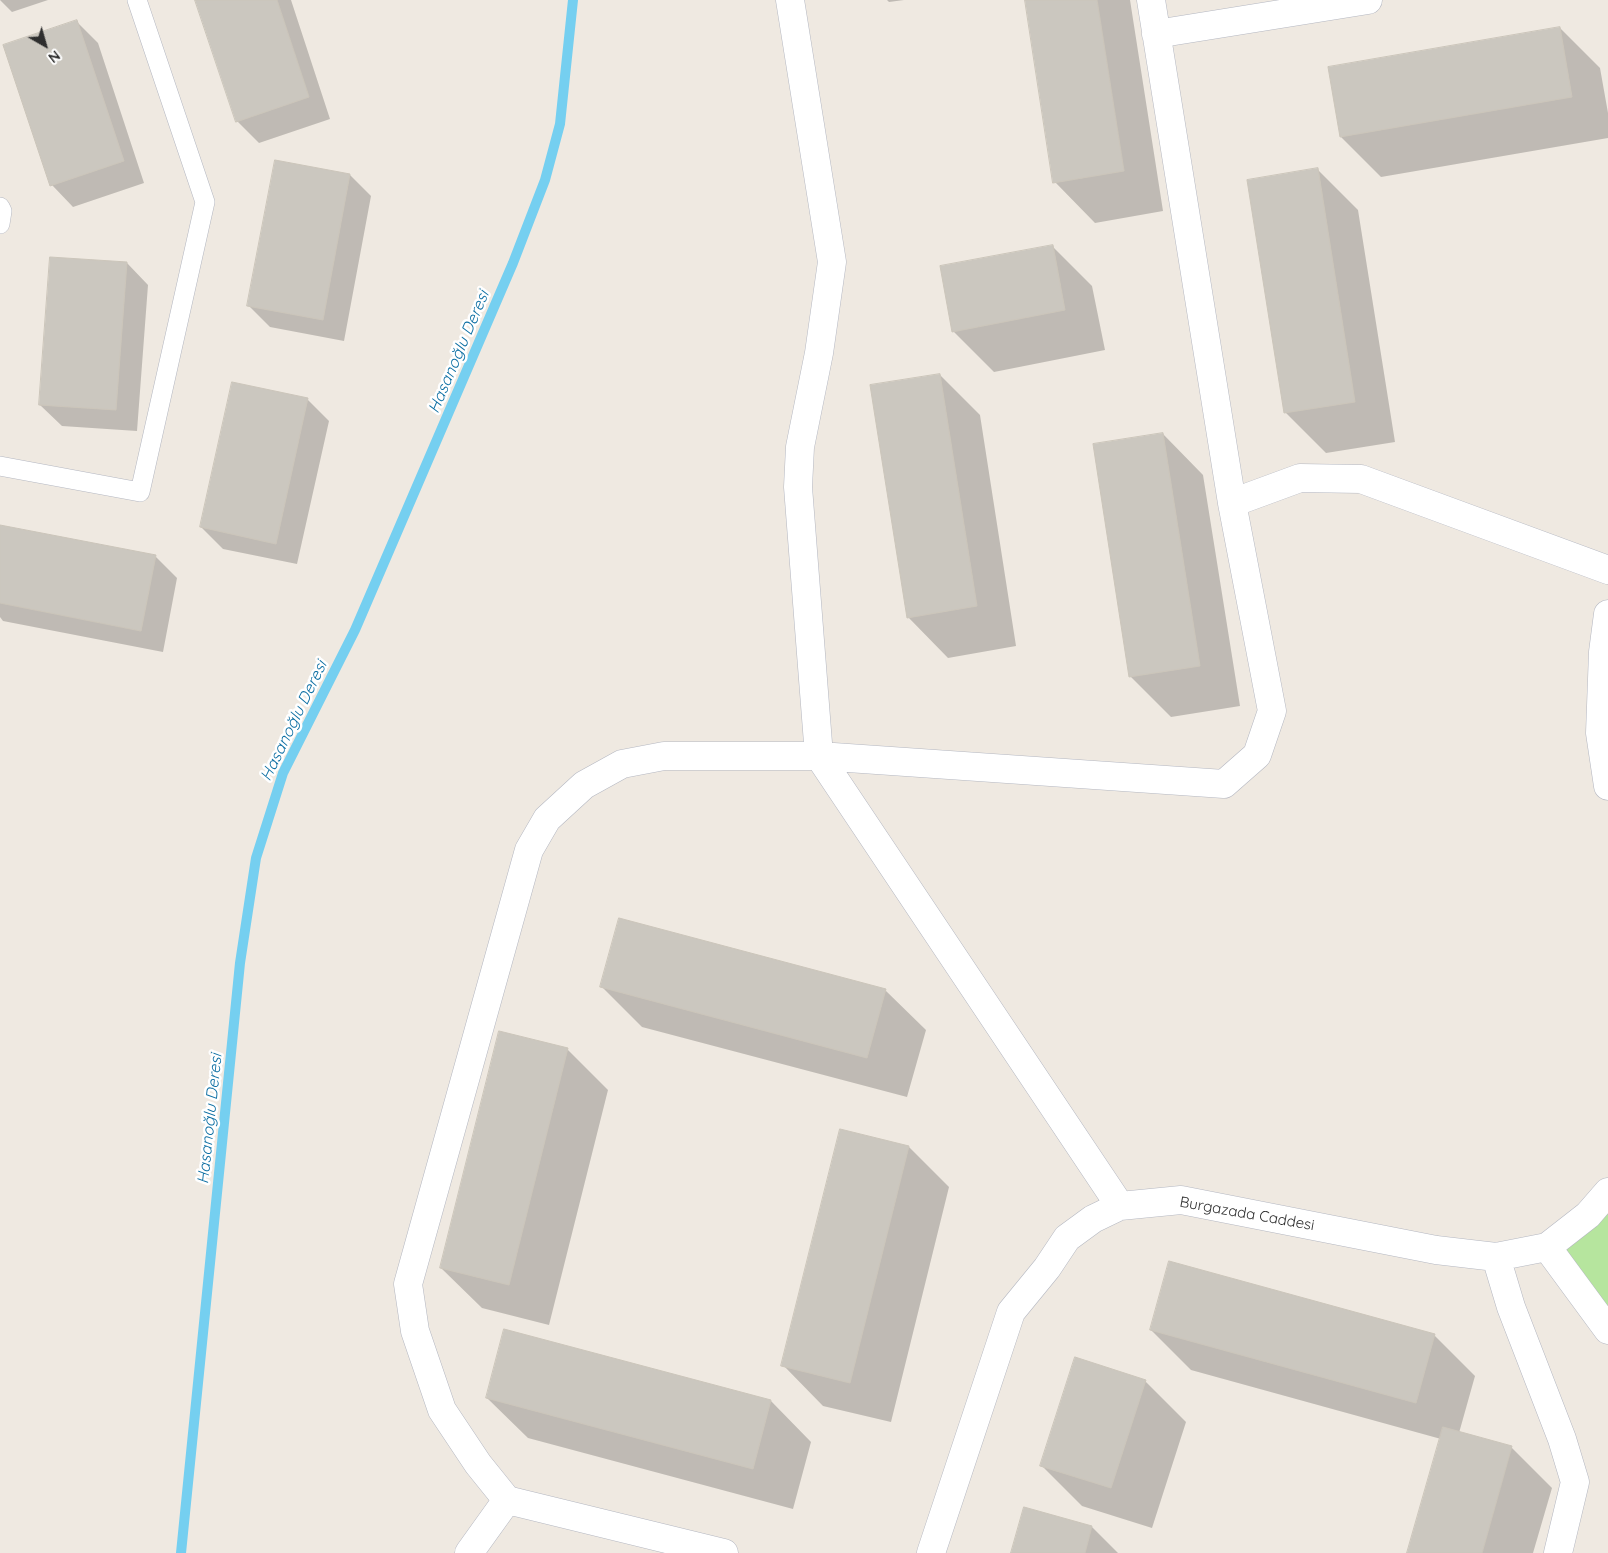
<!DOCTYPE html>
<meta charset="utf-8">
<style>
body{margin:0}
#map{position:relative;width:1608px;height:1553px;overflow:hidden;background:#efe9e1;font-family:Quicksand,sans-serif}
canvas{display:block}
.north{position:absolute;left:20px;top:20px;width:50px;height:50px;-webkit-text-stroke:4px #fff;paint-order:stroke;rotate:142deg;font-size:14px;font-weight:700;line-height:20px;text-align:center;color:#2e2e2e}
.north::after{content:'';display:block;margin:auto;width:18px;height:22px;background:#2e2e2e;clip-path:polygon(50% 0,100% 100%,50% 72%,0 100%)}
</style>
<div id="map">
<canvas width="1608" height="1553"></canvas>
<div class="north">N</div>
</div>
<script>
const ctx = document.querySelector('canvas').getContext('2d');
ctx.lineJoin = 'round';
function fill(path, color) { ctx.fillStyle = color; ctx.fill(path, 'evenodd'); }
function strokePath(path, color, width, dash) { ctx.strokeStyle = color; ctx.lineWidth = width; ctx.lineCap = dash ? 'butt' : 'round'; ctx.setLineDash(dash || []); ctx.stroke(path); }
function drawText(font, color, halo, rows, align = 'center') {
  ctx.font = font + ' Quicksand,sans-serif'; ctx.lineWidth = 5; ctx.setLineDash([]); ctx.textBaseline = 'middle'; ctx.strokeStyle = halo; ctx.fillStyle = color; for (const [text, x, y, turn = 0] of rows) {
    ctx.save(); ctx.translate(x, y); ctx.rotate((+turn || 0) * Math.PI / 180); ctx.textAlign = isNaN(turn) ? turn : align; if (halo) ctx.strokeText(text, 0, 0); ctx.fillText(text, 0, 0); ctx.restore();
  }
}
fill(new Path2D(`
 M1608,1192V1330L1547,1247Z`), '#b6e59e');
fill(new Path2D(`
 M0,0H48L12,12Z
 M197,0H291L330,119L259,143L237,121Z
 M887,0H904L889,2Z
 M1026,0H1130L1163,211L1095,223L1055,182Z
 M77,22L98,43L144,183L73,207L52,185Z
 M1560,28L1600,68L1608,113V138L1381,177L1341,137Z
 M276,161L350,175L371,196L344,341L270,327L249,306Z
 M1318,170L1358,210L1395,442L1326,453L1285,412Z
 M1052,246L1092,286L1105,350L994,372L953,331Z
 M127,263L148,285L137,431L62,426L40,405Z
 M940,375L980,415L1016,646L948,658L908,617Z
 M307,399L329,421L297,564L223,549L201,527Z
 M1163,434L1203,475L1240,706L1171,717L1130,676Z
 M0,526L156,557L177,578L163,652L3,621L0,617Z
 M602,987L885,990L926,1030L907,1097L642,1027Z
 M567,1049L608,1090L549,1325L482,1308L441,1268Z
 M841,1130L909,1147L949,1187L891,1422L823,1406L783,1365Z
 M1151,1330L1434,1335L1475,1376L1459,1433L1511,1447L1552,1488L1533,1553H1409L1441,1439L1191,1370Z
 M1075,1359L1146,1382L1186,1422L1152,1528L1082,1506L1041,1465Z
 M487,1398L771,1401L811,1442L793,1509L528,1438Z
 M1024,1508L1092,1527L1118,1553H1012Z`), '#0003');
strokePath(new Path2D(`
 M181,1553L240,963L256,858L283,773L355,630L513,263L545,180L560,124L573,0`), '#75cff0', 10);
const building = new Path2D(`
 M195,0H277L309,97L236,122Z
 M1025,0H1097L1124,171L1053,183Z
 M77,20L124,161L50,186L3,45Z
 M1560,27L1572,97L1340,137L1328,67Z
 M275,160L350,174L323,320L247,306Z
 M1318,168L1355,402L1284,413L1247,180Z
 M1053,245L1065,310L952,332L940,266Z
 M50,257L127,262L116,410L39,405Z
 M940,374L977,606L907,618L870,385Z
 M232,382L308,398L276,544L200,527Z
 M1163,433L1200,666L1129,677L1093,444Z
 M0,525L156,555L141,631L0,603Z
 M619,918L886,989L867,1058L600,987Z
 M499,1031L568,1048L509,1285L440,1268Z
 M840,1129L909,1146L850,1383L781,1366Z
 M1169,1261L1435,1334L1416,1403L1150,1330Z
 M504,1329L771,1400L753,1469L486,1398Z
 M1075,1357L1146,1380L1111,1488L1040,1466Z
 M1443,1427L1512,1446L1482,1553H1407Z
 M1024,1507L1092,1526L1085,1553H1011Z`);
fill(building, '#cbc7bf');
strokePath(building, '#cbc5ba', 1);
const service = new Path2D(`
 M0,207L2,211L0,224
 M0,466L140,492L205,202L137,0`);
const minor = new Path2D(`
 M790,0L832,262L819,353L800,447L798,487L819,756L1120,1206
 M1156,34L1368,0
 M1232,503L1300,478L1361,479L1608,570
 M1608,614L1603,652L1600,733L1608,786
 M1547,1247L1608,1330
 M1496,1257L1511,1307L1562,1439L1575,1482L1558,1553
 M469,1553L507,1500
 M724,1553L507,1500L478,1464L442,1410L415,1331L408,1284L529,850L547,819L584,785L622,764L664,756H819L1224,784L1257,755L1272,711L1232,503L1151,0
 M931,1553L1011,1312L1047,1268L1067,1238L1093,1219L1120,1206L1181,1200L1436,1250L1496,1257L1547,1247L1588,1215L1608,1192`);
strokePath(service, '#b4b7c1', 20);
strokePath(minor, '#b4b7c1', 29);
strokePath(service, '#fff', 19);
strokePath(minor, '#fff', 28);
drawText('15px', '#2e2e2e', '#fff', [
 ["Burgazada Caddesi",1247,1214,10]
]);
drawText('italic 16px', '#0d6fa3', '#fff', [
 ["Hasanoğlu Deresi",459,352,-67],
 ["Hasanoğlu Deresi",294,721,-64],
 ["Hasanoğlu Deresi",210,1119,-84]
]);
</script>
